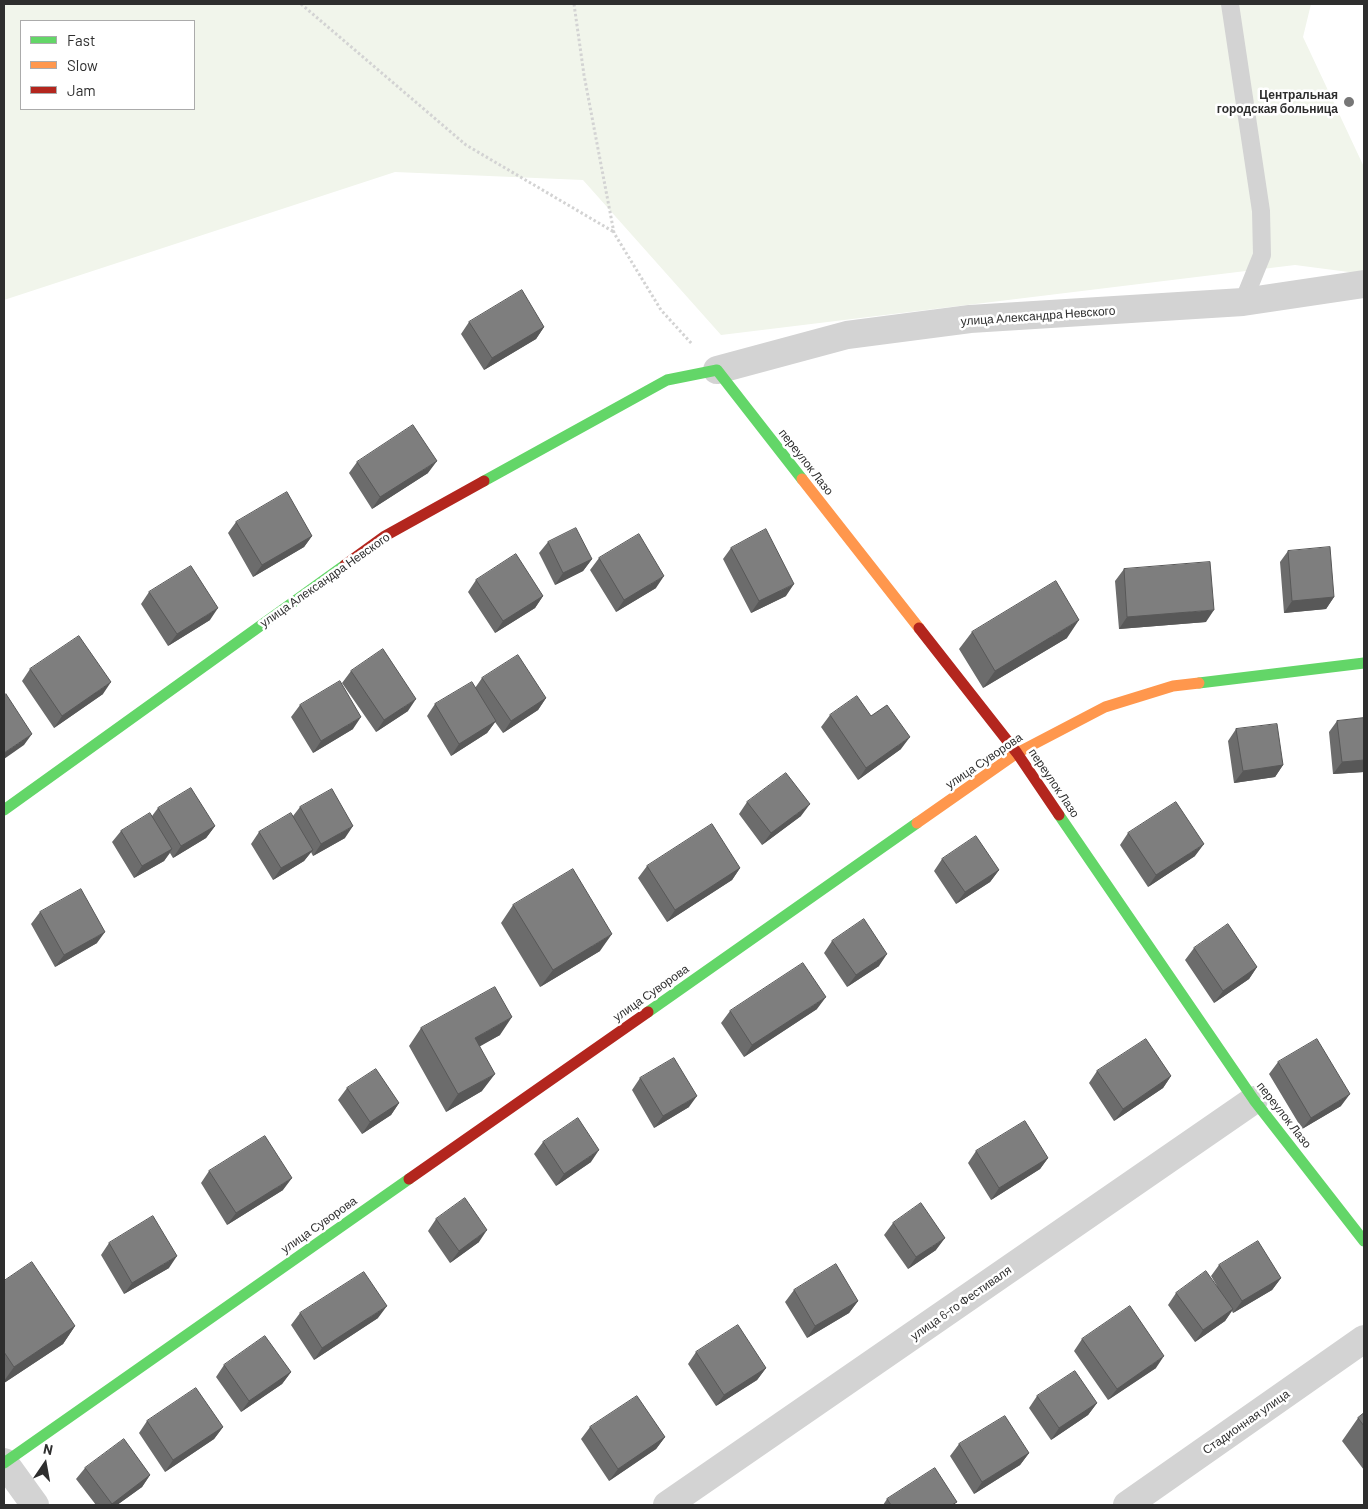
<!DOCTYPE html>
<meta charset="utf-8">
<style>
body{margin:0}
#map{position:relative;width:1368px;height:1509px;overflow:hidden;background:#fff;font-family:Barlow,sans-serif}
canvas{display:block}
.frame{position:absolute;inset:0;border:5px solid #2e2e2e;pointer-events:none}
.legend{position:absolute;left:20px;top:20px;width:175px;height:90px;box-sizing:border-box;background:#fff;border:1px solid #ababab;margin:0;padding:6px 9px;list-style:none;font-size:15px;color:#2e2e2e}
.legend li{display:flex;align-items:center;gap:10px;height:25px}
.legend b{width:25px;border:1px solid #ababab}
.north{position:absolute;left:20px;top:1439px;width:50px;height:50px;-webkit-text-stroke:4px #fff;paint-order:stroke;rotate:12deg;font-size:14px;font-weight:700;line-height:20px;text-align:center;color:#2e2e2e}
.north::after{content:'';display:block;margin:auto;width:18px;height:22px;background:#2e2e2e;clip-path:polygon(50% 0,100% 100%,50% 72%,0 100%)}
</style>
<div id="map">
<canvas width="1368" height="1509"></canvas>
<div class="frame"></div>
<ul class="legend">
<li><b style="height:6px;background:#63d668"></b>Fast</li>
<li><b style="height:6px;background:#ff974d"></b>Slow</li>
<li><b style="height:6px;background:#b3261e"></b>Jam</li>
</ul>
<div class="north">N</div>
</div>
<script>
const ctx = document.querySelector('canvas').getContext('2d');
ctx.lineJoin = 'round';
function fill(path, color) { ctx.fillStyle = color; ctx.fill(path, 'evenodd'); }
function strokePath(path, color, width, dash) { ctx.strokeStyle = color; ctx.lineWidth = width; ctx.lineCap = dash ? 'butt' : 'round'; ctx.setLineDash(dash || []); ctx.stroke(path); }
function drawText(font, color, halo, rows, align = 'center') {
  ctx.font = font + ' Barlow,sans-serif'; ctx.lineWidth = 5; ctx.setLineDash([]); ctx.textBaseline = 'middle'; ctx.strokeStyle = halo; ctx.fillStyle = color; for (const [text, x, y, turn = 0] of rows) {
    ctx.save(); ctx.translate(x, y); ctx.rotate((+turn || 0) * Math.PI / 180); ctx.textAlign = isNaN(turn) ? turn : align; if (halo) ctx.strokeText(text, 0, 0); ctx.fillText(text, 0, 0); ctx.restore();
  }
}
fill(new Path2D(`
 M4,4H1311L1303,37L1364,167V274L1295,265L721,335L583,180L395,172L4,300ZM21,21H194V109H21Z`), '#f1f5eb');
strokePath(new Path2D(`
 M301,4L466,145L614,232
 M574,4L584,75L614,233L661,310L692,344`), '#d3d3d3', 3, [2.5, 2.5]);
strokePath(new Path2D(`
 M1230,4L1261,211L1262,255L1243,302`), '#d3d3d3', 18);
strokePath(new Path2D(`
 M717,370L847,335L970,319L1243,302L1364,284
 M4,1462L35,1505
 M667,1505L1254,1100
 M1127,1505L1364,1339`), '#d3d3d3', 28);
strokePath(new Path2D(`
 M484,481L667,380L717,370L802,479
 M1199,683L1364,663
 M4,810L345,565
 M1059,815L1254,1100L1364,1241
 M648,1012L917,823
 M4,1463L409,1179`), '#63d668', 11);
strokePath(new Path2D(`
 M802,479L919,628
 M917,823L1017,753L1105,707L1173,686L1199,683`), '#ff974d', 11);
strokePath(new Path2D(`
 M345,565L385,536L484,481
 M919,628L1017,753L1059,815
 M409,1179L648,1012`), '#b3261e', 11);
fill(new Path2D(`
 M469,322L544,327L536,339L484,370L461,334Z
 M357,462L428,473L372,509L349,473Z
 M236,522L312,536L304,547L253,577L228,533Z
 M548,542L592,559L583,571L555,585L539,553Z
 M731,548L786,596L751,613L723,559Z
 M1288,551L1334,597L1326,609L1284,613L1280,562Z
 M599,558L656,588L616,612L590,570Z
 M1124,569L1206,622L1119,629L1115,581Z
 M476,580L543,596L535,608L495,633L468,592Z
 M149,592L210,620L168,646L141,604Z
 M972,632L1067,638L983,688L959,649Z
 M30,669L103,694L54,728L22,681Z
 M351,671L408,711L376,732L342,683Z
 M482,678L546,698L538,710L503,733L495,722L487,733L451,756L427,716L435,704L475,688Z
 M300,705L353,729L313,753L291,717Z
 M830,715L871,716L901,749L858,780L821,727Z
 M1364,718V772L1333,774L1329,732L1337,721Z
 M1236,729L1283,765L1275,777L1234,783L1228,741Z
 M747,802L801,816L762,845L739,814Z
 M300,807L345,838L313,856L311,852L304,861L273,880L251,844L259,832L293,816Z
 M158,808L215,826L206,838L173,858L170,853L164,861L134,878L112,842L121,831L152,816Z
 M1128,833L1195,856L1148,887L1120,845Z
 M942,859L999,870L990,882L956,904L934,871Z
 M647,866L740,868L732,880L667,922L638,878Z
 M513,905L600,951L540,987L501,923Z
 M40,912L97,943L55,967L31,924Z
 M832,941L879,966L847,987L824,953Z
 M1194,948L1257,967L1249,979L1214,1003L1185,960Z
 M817,1009L744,1057L721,1023L730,1011Z
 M421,1028L500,1035L479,1046L482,1091L446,1112L409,1046Z
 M1278,1062L1341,1106L1302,1129L1269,1074Z
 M1097,1071L1171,1076L1163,1088L1114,1121L1089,1083Z
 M640,1078L689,1107L654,1128L632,1090Z
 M347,1088L399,1103L391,1115L362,1134L338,1100Z
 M543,1142L591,1162L556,1186L534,1154Z
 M976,1151L1048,1158L1040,1169L991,1200L968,1163Z
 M209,1171L283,1190L227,1225L201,1183Z
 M436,1219L479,1242L450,1263L428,1231Z
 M893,1223L936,1250L908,1269L884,1235Z
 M109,1243L169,1268L124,1294L101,1255Z
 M1219,1265L1281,1278L1272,1290L1233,1313L1232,1311L1225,1321L1195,1342L1168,1305L1176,1293L1217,1286L1211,1276Z
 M4,1281L75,1326L63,1344L4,1383Z
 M794,1290L858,1301L849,1313L807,1338L785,1302Z
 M300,1313L378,1318L314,1360L291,1325Z
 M1082,1339L1156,1368L1108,1400L1074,1351Z
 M696,1352L766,1368L757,1380L716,1406L688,1364Z
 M224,1365L291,1372L282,1384L241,1412L216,1377Z
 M1037,1396L1097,1403L1088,1415L1051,1440L1029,1408Z
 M1364,1413V1470L1342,1441L1358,1418Z
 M147,1421L223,1427L214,1439L165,1472L139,1433Z
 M590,1427L665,1437L656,1449L609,1481L581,1439Z
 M959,1444L1029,1453L1020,1465L974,1494L950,1456Z
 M85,1468L150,1475L142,1487L117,1505H96L76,1479Z
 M887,1499L955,1505H883Z`), '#6c6c6c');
fill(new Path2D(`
 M544,327L536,339L484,370L492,358Z
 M437,461L428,473L372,509L380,497Z
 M312,536L304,547L253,577L262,565Z
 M592,559L583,571L555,585L563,573Z
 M664,576L656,588L616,612L624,600Z
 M794,584L786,596L751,613L759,601Z
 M543,596L535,608L495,633L503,621Z
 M1334,597L1326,609L1284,613L1292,601Z
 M218,608L210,620L168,646L177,634Z
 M1214,610L1206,622L1119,629L1127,617Z
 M1079,620L1067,638L983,688L995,671Z
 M111,682L103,694L54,728L62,716Z
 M546,698L538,710L503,733L511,721Z
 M416,699L408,711L376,732L384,720Z
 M361,717L353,729L313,753L321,741Z
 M496,721L487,733L451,756L459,744Z
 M32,734L24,745L4,759V753Z
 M910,737L901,749L858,780L866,768Z
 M1364,760V772L1333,774L1342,762Z
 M1283,765L1275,777L1234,783L1243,771Z
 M810,804L801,816L762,845L771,833Z
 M215,826L206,838L173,858L181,846Z
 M353,826L345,838L313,856L321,844Z
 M1204,844L1195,856L1148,887L1156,875Z
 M172,849L164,861L134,878L142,866Z
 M313,850L304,861L273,880L281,868Z
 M740,868L732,880L667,922L675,910Z
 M999,870L990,882L956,904L965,892Z
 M105,932L97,943L55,967L64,955Z
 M612,934L600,951L540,987L553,970Z
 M887,954L879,966L847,987L856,975Z
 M1257,967L1249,979L1214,1003L1223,991Z
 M826,997L817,1009L744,1057L752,1045Z
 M512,1017L500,1035L463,1056L475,1038Z
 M495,1074L482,1091L446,1112L458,1094Z
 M1171,1076L1163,1088L1114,1121L1123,1109Z
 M1350,1094L1341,1106L1302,1129L1311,1118Z
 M697,1096L689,1107L654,1128L663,1116Z
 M399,1103L391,1115L362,1134L370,1122Z
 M599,1150L591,1162L556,1186L564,1174Z
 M1048,1158L1040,1169L991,1200L999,1188Z
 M292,1178L283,1190L227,1225L236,1213Z
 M487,1230L479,1242L450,1263L459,1251Z
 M945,1238L936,1250L908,1269L916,1257Z
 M177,1256L169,1268L124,1294L132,1283Z
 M1281,1278L1272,1290L1233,1313L1242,1301Z
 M858,1301L849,1313L807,1338L815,1326Z
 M387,1306L378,1318L314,1360L322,1348Z
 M1233,1309L1225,1321L1195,1342L1203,1330Z
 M75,1326L63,1344L4,1383V1381L14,1367Z
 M1164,1356L1156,1368L1108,1400L1117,1389Z
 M766,1368L757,1380L716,1406L724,1395Z
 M291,1372L282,1384L241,1412L249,1401Z
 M1097,1403L1088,1415L1051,1440L1059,1428Z
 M223,1427L214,1439L165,1472L173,1460Z
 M665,1437L656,1449L609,1481L618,1469Z
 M1029,1453L1020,1465L974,1494L982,1482Z
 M150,1475L142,1487L117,1505H110Z`), '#585858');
const building = new Path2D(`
 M522,290L544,327L492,358L469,322Z
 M413,425L437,461L380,497L357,462Z
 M287,492L312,536L262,565L236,522Z
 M576,528L592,559L563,573L548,542Z
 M766,529L794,584L759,601L731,548Z
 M639,534L664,576L624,600L599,558Z
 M1330,547L1334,597L1292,601L1288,551Z
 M516,554L543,596L503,621L476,580Z
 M1210,562L1214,610L1127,617L1124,569Z
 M191,566L218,608L177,634L149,592Z
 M1056,581L1079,620L995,671L972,632Z
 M79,636L111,682L62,716L30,669Z
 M383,649L416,699L384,720L351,671Z
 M518,655L546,698L511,721L482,678Z
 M340,681L361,717L321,741L300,705Z
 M472,682L496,721L459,744L435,704Z
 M6,694L32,734L4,753V696Z
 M857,696L871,716L887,705L910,737L866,768L830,715Z
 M1364,718V760L1342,762L1337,721Z
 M1277,724L1283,765L1243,771L1236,729Z
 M786,773L810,804L771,833L747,802Z
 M191,788L215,826L181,846L158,808Z
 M332,789L353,826L321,844L300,807Z
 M1176,802L1204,844L1156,875L1128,833Z
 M150,813L172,849L142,866L121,831Z
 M291,813L313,850L281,868L259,832Z
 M712,824L740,868L675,910L647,866Z
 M976,836L999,870L965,892L942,859Z
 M573,869L612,934L553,970L513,905Z
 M81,889L105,932L64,955L40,912Z
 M864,919L887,954L856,975L832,941Z
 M1228,924L1257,967L1223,991L1194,948Z
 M803,963L826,997L752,1045L730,1011Z
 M495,987L512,1017L475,1038L495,1074L458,1094L421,1028Z
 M1146,1039L1171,1076L1123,1109L1097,1071Z
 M1317,1039L1350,1094L1311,1118L1278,1062Z
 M674,1058L697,1096L663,1116L640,1078Z
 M376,1069L399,1103L370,1122L347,1088Z
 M578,1118L599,1150L564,1174L543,1142Z
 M1025,1121L1048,1158L999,1188L976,1151Z
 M265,1136L292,1178L236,1213L209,1171Z
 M465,1198L487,1230L459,1251L436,1219Z
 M921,1203L945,1238L916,1257L893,1223Z
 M153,1216L177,1256L132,1283L109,1243Z
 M1258,1241L1281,1278L1242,1301L1219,1265Z
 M32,1262L75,1326L14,1367L4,1352V1281Z
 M836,1264L858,1301L815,1326L794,1290Z
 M1206,1271L1233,1309L1203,1330L1176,1293Z
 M364,1272L387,1306L322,1348L300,1313Z
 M1130,1306L1164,1356L1117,1389L1082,1339Z
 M738,1325L766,1368L724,1395L696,1352Z
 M265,1336L291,1372L249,1401L224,1365Z
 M1075,1371L1097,1403L1059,1428L1037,1396Z
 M196,1388L223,1427L173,1460L147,1421Z
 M637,1396L665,1437L618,1469L590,1427Z
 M1364,1413V1426L1358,1418Z
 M1005,1416L1029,1453L982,1482L959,1444Z
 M124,1439L150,1475L112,1504L85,1468Z
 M935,1468L957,1502L952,1505H891L887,1499Z`);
fill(building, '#7e7e7e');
strokePath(building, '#585858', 1);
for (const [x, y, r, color] of [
 [1349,102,6,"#777"]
]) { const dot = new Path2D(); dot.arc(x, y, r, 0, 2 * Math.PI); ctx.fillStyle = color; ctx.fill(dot); strokePath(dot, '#fff', 2); }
drawText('bold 12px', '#2e2e2e', '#fff', [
 ["Центральная",1338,95],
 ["городская больница",1338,109]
], 'right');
drawText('12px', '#2e2e2e', '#fff', [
 ["улица Александра Невского",1038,316,-4],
 ["переулок Лазо",806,462,52],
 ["улица Александра Невского",325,580,-35],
 ["улица Суворова",984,761,-34],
 ["переулок Лазо",1054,783,56],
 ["улица Суворова",651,993,-35],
 ["переулок Лазо",1284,1115,52],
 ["улица Суворова",319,1225,-35],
 ["улица 6-го Фестиваля",961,1303,-35],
 ["Стадионная улица",1246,1422,-35]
]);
</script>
